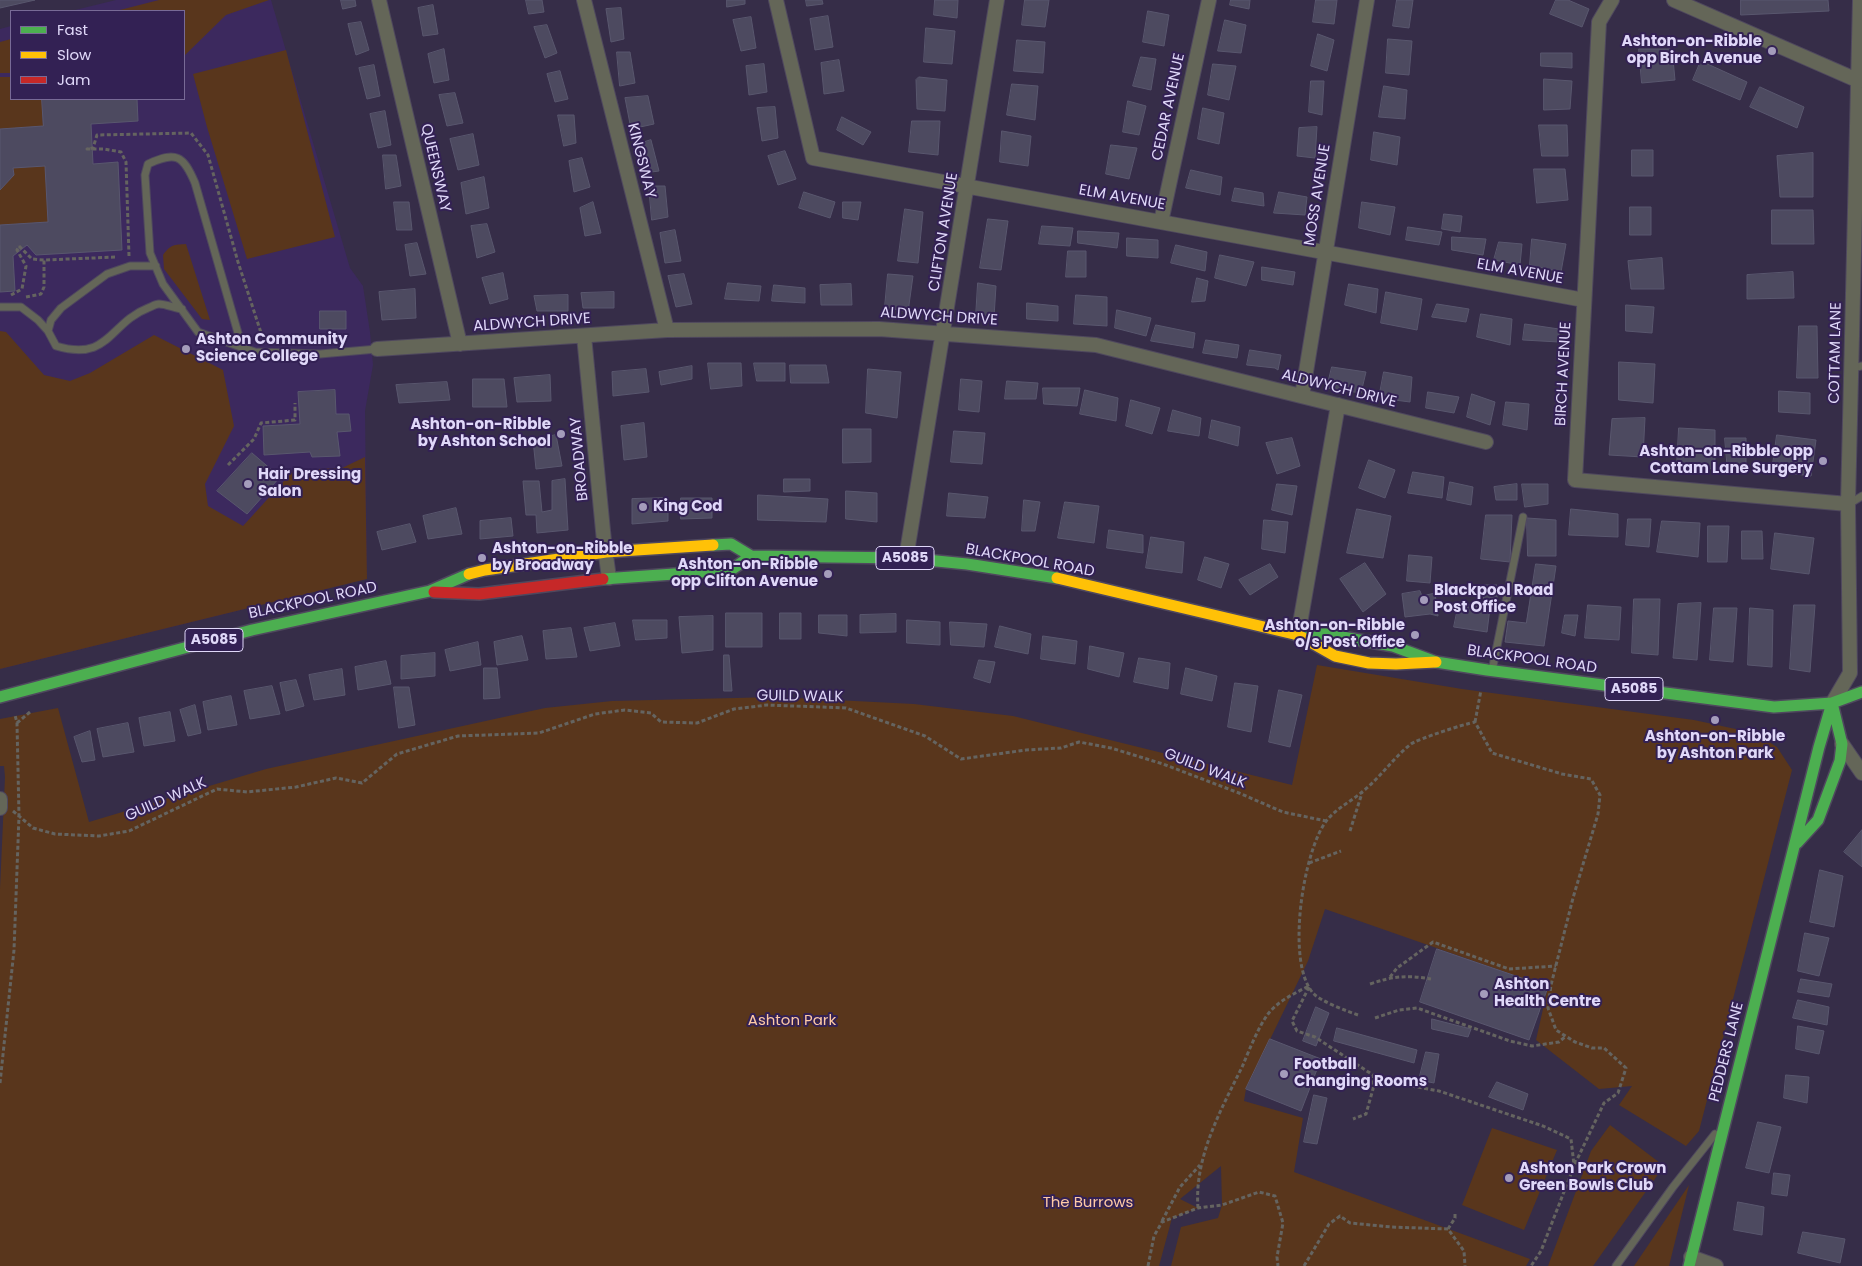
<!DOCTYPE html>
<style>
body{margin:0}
#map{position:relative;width:1862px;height:1266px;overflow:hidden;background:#362d48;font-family:Poppins,sans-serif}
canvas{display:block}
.legend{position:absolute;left:10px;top:10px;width:175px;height:90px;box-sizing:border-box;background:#332154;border:1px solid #786a96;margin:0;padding:6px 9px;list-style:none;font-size:15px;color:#e0d8f9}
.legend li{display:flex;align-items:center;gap:10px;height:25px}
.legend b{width:25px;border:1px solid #786a96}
</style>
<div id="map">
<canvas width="1862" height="1266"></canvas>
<ul class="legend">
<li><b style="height:6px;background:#4caf50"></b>Fast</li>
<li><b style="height:6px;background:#ffc107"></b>Slow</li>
<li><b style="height:6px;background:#c62828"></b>Jam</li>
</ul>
</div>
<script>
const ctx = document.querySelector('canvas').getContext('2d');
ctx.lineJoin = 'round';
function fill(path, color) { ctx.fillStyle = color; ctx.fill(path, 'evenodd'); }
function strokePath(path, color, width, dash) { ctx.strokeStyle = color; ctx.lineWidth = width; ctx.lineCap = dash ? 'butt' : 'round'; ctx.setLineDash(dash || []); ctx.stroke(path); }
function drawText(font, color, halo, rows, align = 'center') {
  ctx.font = font + ' Poppins,sans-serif'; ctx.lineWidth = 4; ctx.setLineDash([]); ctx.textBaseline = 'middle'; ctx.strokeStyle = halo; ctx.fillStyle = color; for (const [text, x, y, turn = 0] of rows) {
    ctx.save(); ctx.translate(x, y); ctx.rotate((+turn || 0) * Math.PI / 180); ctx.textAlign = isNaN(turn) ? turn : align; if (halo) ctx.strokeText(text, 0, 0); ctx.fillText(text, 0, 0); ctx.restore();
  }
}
fill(new Path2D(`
 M116,0H271L350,268L363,286L370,332L373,365L365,411L367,579L0,669V29L11,26V99H184V11H71Z`), '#3c295e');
fill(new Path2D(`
 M159,0H269L226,15L184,56V11H116Z
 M11,39V73H0V42Z
 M286,50L335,237L247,259L207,127L193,74Z
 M0,77H11V99H42L43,126L0,129Z
 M45,166L48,222L0,225V190L14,175L13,168Z
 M186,244L210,320L202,319L164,269L163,255C171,244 174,245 186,244Z
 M0,331L6,332L44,375L70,381L90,373L154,335L223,370L234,426L205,484L208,506L243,526L294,470L342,468L365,457L367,579L0,669Z
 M1317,665L1462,689L1694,720L1754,733L1777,747L1792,770L1699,1131L1686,1146L1619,1105L1632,1086L1599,1089L1536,1040L1548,987L1325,909L1308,961L1246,1089L1244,1101L1303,1118L1294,1172L1530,1259L1526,1266H1171L1181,1227L1218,1218L1222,1205L1221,1166L1180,1199L1198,1208L1172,1218L1159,1266H0V889L5,777L4,766H0V719L58,708L89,822L266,769L545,708L612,701L776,697L914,704L1013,716L1292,785Z
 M1610,1125L1664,1166L1593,1266H1548L1591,1151Z
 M1492,1128L1557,1150L1524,1230L1462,1205Z
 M1689,1185L1669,1266H1634Z`), '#59361c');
const building = new Path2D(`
 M0,0H35L0,8Z
 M341,0H355L356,6L343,9Z
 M526,0H542L544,12L529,14Z
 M727,0H745V4L727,7Z
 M806,0H822L823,4L807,6Z
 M935,0H958L957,18L934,15Z
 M1025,0H1049L1045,27L1022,25Z
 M1231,0H1250L1249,9L1230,5Z
 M1316,0H1337L1334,24L1313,22Z
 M1397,0H1413L1409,28L1393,26Z
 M1556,0H1568L1589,9L1582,27L1550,14Z
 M1741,0H1828L1829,11L1741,15Z
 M433,5L438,34L423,36L418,8Z
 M621,8L624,39L611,42L606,9Z
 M1148,11L1169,15L1164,46L1143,42Z
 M828,16L833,47L815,50L810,19Z
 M751,17L756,48L741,51L733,20Z
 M1225,20L1246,25L1241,53L1218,51Z
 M361,22L369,50L356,55L348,24Z
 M547,25L557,53L545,58L534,27Z
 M926,28L955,31L952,64L924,62Z
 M1318,34L1334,40L1327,71L1311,66Z
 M1388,39L1412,41L1409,75L1386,73Z
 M1017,40L1045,42L1043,73L1014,71Z
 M444,49L449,80L434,83L428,54Z
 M1639,49H1672L1675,80L1642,83Z
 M617,52H630L635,83L620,86Z
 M1541,53H1572V68L1541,66Z
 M1141,57L1156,59L1151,90L1133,86Z
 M839,60L844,91L824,94L821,63Z
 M1701,61L1747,82L1740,100L1693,80Z
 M764,64L767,92L749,95L746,66Z
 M1213,64L1236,66L1229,100L1208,95Z
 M374,65L380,96L367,99L359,68Z
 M560,71L568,99L555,102L547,74Z
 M919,77L947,80L945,111L917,109L916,80Z
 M1544,79L1572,81L1570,109L1544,110Z
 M1311,81H1324L1322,115L1309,112Z
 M1012,84L1038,86L1035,120L1007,115Z
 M1384,86L1407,90L1405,119L1379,117Z
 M1760,87L1804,107L1797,128L1750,107Z
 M455,93L463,123L447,126L439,95Z
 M648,96L654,124L631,129L625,98Z
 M42,99H137L138,121L91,124L93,164L118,162L122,250L36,255L27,245L13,256L15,291L0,292V225L48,222L45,166L13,168L14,175L0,190V129L43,126Z
 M1128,101L1146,106L1139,135L1123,132Z
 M775,107L778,138L762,141L757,108Z
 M1203,108L1224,113L1219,144L1198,139Z
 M385,111L391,145L378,148L370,114Z
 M558,115H574L576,143L564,146Z
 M842,117L871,132L863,145L837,130Z
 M912,121H940L938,155L909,152Z
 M1539,125H1567L1568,156H1542Z
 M1317,127L1315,158L1297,156L1299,128Z
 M1002,131L1031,136L1028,166L1000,162Z
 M1374,132L1400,137L1397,165L1371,160Z
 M473,134L479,165L458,170L450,139Z
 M651,140L659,171L644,173L636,145Z
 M1111,145L1137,148L1129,179L1106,174Z
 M1632,150H1653V176H1632Z
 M785,151L796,179L778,185L768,156Z
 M1813,153V197H1780L1777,156Z
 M383,155H396L401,186L386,189Z
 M582,158L590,187L574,192L569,161Z
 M1534,169H1565L1568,200L1537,203Z
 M1191,170L1222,177L1220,195L1186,188Z
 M484,177L489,208L466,214L461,183Z
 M649,186H665L668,217L652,220Z
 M1235,188L1263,193L1264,206L1232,201Z
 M804,192L835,202L830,218L799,208Z
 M1279,192L1307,197L1305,215L1274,213Z
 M394,202H409L412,230H397Z
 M593,202L601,233L585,236L580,208Z
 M843,202H861L858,220L843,218Z
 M1362,202L1395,207L1390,235L1359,228Z
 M1630,207H1651V235H1630Z
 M905,209L923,212L918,263L898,261Z
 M1772,210H1813L1814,244H1772Z
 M1444,214L1462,216L1460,232L1442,229Z
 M988,219L1008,221L1001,270L980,268Z
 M487,224L495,252L477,258L471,226Z
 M1042,226L1073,228L1070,246L1039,244Z
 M1408,227L1442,232L1439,245L1406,240Z
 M675,230L681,261L665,263L660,233Z
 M1078,231L1119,233L1117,248L1078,243Z
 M1452,237L1486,239L1483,255L1452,250Z
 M1127,238L1158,240V258L1127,256Z
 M1532,239L1566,244L1561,272L1530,265Z
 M1499,242L1522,244L1520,265L1494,260Z
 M417,243L426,274L410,276L405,245Z
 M1176,245L1207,252L1205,271L1171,263Z
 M1068,251H1086V277H1066Z
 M1220,255L1254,262L1246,286L1215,278Z
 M1662,258L1664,289H1631L1628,261Z
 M1262,267L1295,272L1293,285L1262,280Z
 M1793,272L1794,298L1747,299V275Z
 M503,273L508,299L490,304L482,278Z
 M684,274L692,304L676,307L668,276Z
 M888,274L913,276L908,312L885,307Z
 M1197,278L1208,281L1205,301L1192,302Z
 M728,283L761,286L759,301L725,299Z
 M978,283L996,286L994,317H976Z
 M851,284L852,305H821L820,285Z
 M1349,284L1378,289L1376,313L1345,305Z
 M774,285L805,288V303L772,301Z
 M415,289L416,318L382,320L379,292Z
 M614,292V308H583L581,293Z
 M1386,292L1422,299L1417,330L1381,323Z
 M568,295V311H537L534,296Z
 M1076,295L1107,297V326L1074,324Z
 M1027,303L1058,306V321L1027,319Z
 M1437,304L1469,309L1466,322L1432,317Z
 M1626,305L1654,307L1652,333L1626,331Z
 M1117,310L1151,318L1146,336L1115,328Z
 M320,311H346V329H320Z
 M1481,314L1512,319L1510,345L1477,337Z
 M1525,324L1559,329V342L1523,340Z
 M1156,325L1195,333L1193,348L1151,341Z
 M1799,326H1817L1818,378H1797Z
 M1206,340L1239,345L1237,358L1203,353Z
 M1250,350L1281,355L1278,370L1275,368L1247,365Z
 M1619,362L1655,364L1653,403L1619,400Z
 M708,363H741L742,386L711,389Z
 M754,363H785V381H757Z
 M790,365H826L829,383H791Z
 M692,366V379L661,385L659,372Z
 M1332,367L1366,372L1361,393L1327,388Z
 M646,369L649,392L613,396L612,372Z
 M868,369L901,372L897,418L866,413Z
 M1384,372L1412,377L1410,402L1379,398Z
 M550,375L551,401L517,402L514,378Z
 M473,379H504L507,407H473Z
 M961,379L982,381L979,412L959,410Z
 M1007,381L1038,383L1036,399H1005Z
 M447,382L450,400L399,403L396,385Z
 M1043,388H1080L1077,406L1044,404Z
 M335,390L336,414H349L351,431L337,432L340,456L312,457L310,452L264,455L263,426L300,424L298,392Z
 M1085,390L1118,398L1116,421L1080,414Z
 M1779,391L1810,393V414L1779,412Z
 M1428,392L1459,397L1454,413L1426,408Z
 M1472,394L1495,402L1490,425L1467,417Z
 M1131,400L1160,408L1152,434L1126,426Z
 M1506,402L1529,404L1527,430L1503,425Z
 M1173,410L1201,418L1199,436L1168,431Z
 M1645,418L1643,457L1609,455L1612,419Z
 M1212,420L1240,427L1238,446L1209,438Z
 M644,423L647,457L624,460L621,426Z
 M1679,428L1715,430V469L1677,467Z
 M843,429H871V462L843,463Z
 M954,431L985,433L982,464L951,462Z
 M556,435L562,466L536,469L533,440Z
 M1777,435L1816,440L1811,476L1772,471Z
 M1292,438L1300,466L1277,474L1266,443Z
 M1725,438H1746V471L1728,472Z
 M252,453L280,477L247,514L217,491Z
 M1369,460L1395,470L1385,498L1359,488Z
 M1413,472L1444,477L1442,498L1408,493Z
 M565,479L568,530L537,533L536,515H526L523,481H539L542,512L552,510V481Z
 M784,479H810V491L784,492Z
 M1450,482L1473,487L1471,505L1447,500Z
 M1277,484L1297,486L1292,515L1272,510Z
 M1517,484V500H1496L1494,487Z
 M1522,484H1548V504L1525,507Z
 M846,491L877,493V522L846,519Z
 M949,493L988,497L985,518L947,516Z
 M758,495L828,499L826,522L758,520Z
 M668,498V521L632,524V499Z
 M681,498H712V518L681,519Z
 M1024,500L1040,502L1035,531H1022Z
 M1065,502L1099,506L1094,543L1058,538Z
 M456,508L462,534L428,539L423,516Z
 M1357,509L1391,516L1383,558L1347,553Z
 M1571,509L1618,514V537L1569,535Z
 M1486,515H1512L1510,562L1481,559Z
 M511,518L513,536L480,539V521Z
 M1527,518L1556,520V556H1528Z
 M1628,519H1651L1649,547L1626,545Z
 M1264,520L1288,522L1285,553L1262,549Z
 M1662,521L1700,523L1698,557L1657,552Z
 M410,524L416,542L382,550L377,532Z
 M1708,526H1729L1727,562H1708Z
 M1109,530L1143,535V553L1107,548Z
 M1742,531H1762L1763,559H1742Z
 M1775,533L1814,538L1809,574L1771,569Z
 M1151,537L1184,542L1182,573L1146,568Z
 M1409,555L1432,557L1430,583L1407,581Z
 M1205,557L1229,564L1221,588L1198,580Z
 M1365,563L1386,594L1363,612L1340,579Z
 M1270,564L1278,577L1250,595L1239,580Z
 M1536,564L1556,566L1544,646L1505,642L1508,621L1526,623Z
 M1484,585H1497V600L1484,601Z
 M1420,591L1422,596L1435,593L1438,616L1430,614L1405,617L1402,594Z
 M1634,599H1660L1658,655L1632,653Z
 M1459,603L1490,608L1487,632L1454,627Z
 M1701,603L1697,660L1673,658L1678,604Z
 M1588,605L1621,607L1619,640L1585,638Z
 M1794,605H1815L1810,672L1790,669Z
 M1714,608H1737L1733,662L1710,660Z
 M1750,608L1773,610L1772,667L1748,665Z
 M726,613H762V647H726Z
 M780,613H801V639H780Z
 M896,614V632L860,633V615Z
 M819,615H847V636L819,633Z
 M1565,615H1578L1575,636L1562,633Z
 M713,616V650L682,653L679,617Z
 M633,620H667V638L636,640Z
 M907,620L940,622V645L907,643Z
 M950,622L987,624L984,647L951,645Z
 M615,623L620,646L590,651L584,628Z
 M1000,626L1031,634L1028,654L995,647Z
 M571,628L577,657L546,659L543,631Z
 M522,636L528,660L497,665L494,642Z
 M1043,636L1077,641L1075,664L1041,659Z
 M478,642L481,665L450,671L445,650Z
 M1090,646L1124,653L1119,677L1088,669Z
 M435,653V676L401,679V656Z
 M724,655H729L732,691H724Z
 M1139,658L1170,663L1168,689L1134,682Z
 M979,660L995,662L990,683L974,678Z
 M386,661L391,684L358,690L355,667Z
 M484,668H497L500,698L484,699Z
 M1186,668L1217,676L1212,701L1181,694Z
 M342,669L345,695L314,700L309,675Z
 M296,680L304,706L286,711L280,683Z
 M1235,683L1258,686L1251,732L1228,727Z
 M272,686L280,714L250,719L244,691Z
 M394,687H409L415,725L399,728Z
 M1279,690L1302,695L1290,747L1269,742Z
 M231,696L237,725L208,730L203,702Z
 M195,705L201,733L188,736L180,710Z
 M170,712L175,741L144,746L139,718Z
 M128,723L134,752L103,757L97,729Z
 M90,731L95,760L82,762L74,737Z
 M1862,830V867L1844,852Z
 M1820,870L1843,876L1834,927L1810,922Z
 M1805,933L1829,938L1819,976L1798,971Z
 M1437,949L1548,987L1529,1040L1420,1002Z
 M1801,979L1832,984L1829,997L1798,992Z
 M1798,1000L1829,1007L1827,1025L1793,1018Z
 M1316,1007L1329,1013L1316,1046L1303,1041Z
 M1432,1019L1471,1029L1468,1037L1432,1029Z
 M1798,1026L1824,1031L1819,1054L1796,1049Z
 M1337,1028L1417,1050L1414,1063L1334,1041Z
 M1270,1039L1321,1059L1301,1111L1246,1089Z
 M1426,1052L1439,1054L1434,1083L1419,1080Z
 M1786,1075L1809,1077L1807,1103L1784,1098Z
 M1497,1082L1528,1094L1523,1110L1489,1097Z
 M1314,1095L1327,1098L1317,1144L1304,1142Z
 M1758,1122L1781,1127L1769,1173L1746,1168Z
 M1774,1173L1790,1175L1787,1196L1772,1194Z
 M1738,1202L1764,1207L1762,1235L1734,1230Z
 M1803,1232L1845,1239L1840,1263L1798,1253Z`);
fill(building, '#4d4a60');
strokePath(building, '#59576e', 1);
const lane = new Path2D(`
 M156,266H130L107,274L61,308L51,320L48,331L56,346C110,362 109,323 148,308C151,307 155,304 159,304C165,304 175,308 182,309
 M0,307H21L38,320L48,331
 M242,347L195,183C183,155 176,151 148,164L145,175L150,253L163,284L198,332L255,352L320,354L377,349
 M1852,368L1862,366
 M1849,504L1862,496
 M1493,666L1523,517
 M1616,1266L1673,1187L1715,1134`);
const street = new Path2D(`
 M379,0L460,344
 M584,0L667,330
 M776,0L813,158L1584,300
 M1612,0L1599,22L1575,480L1848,504
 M1674,0L1859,81
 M1161,222L1209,0
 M584,336L604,541L609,578
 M377,349L667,330L879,329L1096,345L1486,442
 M1302,396L1367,0
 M906,558L997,0
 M1298,635L1338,405
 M1833,702L1850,673L1848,504L1860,0
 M1842,744L1862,773
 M0,799V808
 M1691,1257L1716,1266`);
const fast = new Path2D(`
 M713,545L731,544L751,556L906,558L967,564L1057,578
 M603,579L731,570L751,556
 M1301,635L1325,634L1393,646L1436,662L1487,670L1774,707L1832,703L1862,692
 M0,697L252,630L430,591L469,574
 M1797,843L1818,820L1840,761L1842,744L1832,703
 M1689,1266L1819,747L1832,703`);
const slow = new Path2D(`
 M469,574L485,570L606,552L713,545
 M1057,578L1298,635L1335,656L1369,663L1396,664L1436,662`);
const jam = new Path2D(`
 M434,592L479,594L603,579`);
strokePath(lane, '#4f485e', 9);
strokePath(street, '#4f485e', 16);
strokePath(fast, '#4f485e', 14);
strokePath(slow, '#4f485e', 14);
strokePath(jam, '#4f485e', 14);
strokePath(new Path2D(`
 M19,246L32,259L44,260L117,257
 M129,256L126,162L121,152L104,149H87L93,148L97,135L191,133L208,155L238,262L264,342
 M11,295L22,289L26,266L17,250L19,246
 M26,297L41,294L44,287V260
 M228,465L254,439L261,423L295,420V403
 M1475,722L1481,690
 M17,723L30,712
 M13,811L33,828L55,834L99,836L129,831L217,789L247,792L296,787L336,778L362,783L397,754L458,736L539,733L595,714L625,710L651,713L661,722L697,723L734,709L767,705L846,708L925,736L961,759L1026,750L1061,748L1079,742L1111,748L1163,764L1239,793L1283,812L1326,821
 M1350,831L1362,793
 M1309,863L1341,851
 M1390,977L1397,968L1433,942L1509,969L1556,966
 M1370,984C1393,976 1407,975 1431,979
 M1309,987L1292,1021L1297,1031L1315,1037L1373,1075V1089L1366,1114L1353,1119
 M1358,1015C1347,1011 1322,1002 1314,994C1285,965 1303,850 1327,820C1337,808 1350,802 1362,792C1380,778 1393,758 1411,744C1418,739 1464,724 1475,722L1492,753L1562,774L1591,779L1600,795L1598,814L1573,898L1551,985L1548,1008L1556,1030L1575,1042L1592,1048H1604L1626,1068L1618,1093L1604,1103L1574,1166L1541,1251L1531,1266
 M1375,1018L1399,1010L1417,1008L1510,1041L1532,1046L1559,1042L1566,1036
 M1373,1079L1439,1091L1543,1126L1571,1139L1574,1165
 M0,1083L14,950L19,816L17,723L15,715
 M1198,1208C1194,1157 1221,1110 1243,1065C1249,1050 1259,1026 1268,1014C1278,1001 1295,993 1309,986
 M1162,1221L1180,1187L1200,1165
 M1448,1229L1455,1218V1212
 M1148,1266L1154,1236L1162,1222L1198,1208L1222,1205L1259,1192L1275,1196L1283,1223L1277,1257L1278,1266
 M1304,1266L1329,1224L1340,1216L1350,1223L1391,1227L1448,1229L1464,1251L1465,1266`), '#656460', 3, [4, 2.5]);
strokePath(lane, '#646658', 7);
strokePath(street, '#646658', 14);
strokePath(fast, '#4caf50', 11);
strokePath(slow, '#ffc107', 11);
strokePath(jam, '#c62828', 11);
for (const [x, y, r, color] of [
 [1772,51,5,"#a49cbb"],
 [186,349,5,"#a49cbb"],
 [561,434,5,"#a49cbb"],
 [1823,461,5,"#a49cbb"],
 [248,484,5,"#a49cbb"],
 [643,507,5,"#a49cbb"],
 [482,558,5,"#a49cbb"],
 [828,574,5,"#a49cbb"],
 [1424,600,5,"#a49cbb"],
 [1415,635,5,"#a49cbb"],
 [1715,720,5,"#a49cbb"],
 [1484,994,5,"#a49cbb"],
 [1284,1074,5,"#a49cbb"],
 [1509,1178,5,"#a49cbb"]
]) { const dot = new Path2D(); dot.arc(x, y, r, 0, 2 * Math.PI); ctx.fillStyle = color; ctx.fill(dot); strokePath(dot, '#332154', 2); }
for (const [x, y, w] of [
 [905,558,58],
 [214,640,58],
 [1634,689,58]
]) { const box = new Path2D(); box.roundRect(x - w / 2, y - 11.5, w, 23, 4); ctx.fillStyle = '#332154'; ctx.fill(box); strokePath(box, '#e0d8f9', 1); }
drawText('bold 14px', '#e0d8f9', null, [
 ["A5085",905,558],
 ["A5085",214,640],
 ["A5085",1634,689]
]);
drawText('bold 15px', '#e0d8f9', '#332154', [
 ["Ashton-on-Ribble",1762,42,"right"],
 ["opp Birch Avenue",1762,59,"right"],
 ["Ashton Community",196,340],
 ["Science College",196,357],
 ["Ashton-on-Ribble",551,425,"right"],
 ["by Ashton School",551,442,"right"],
 ["Ashton-on-Ribble opp",1813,452,"right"],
 ["Cottam Lane Surgery",1813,469,"right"],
 ["Hair Dressing",258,475],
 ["Salon",258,492],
 ["King Cod",653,507],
 ["Ashton-on-Ribble",492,549],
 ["by Broadway",492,566],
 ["Ashton-on-Ribble",818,565,"right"],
 ["opp Clifton Avenue",818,582,"right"],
 ["Blackpool Road",1434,591],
 ["Post Office",1434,608],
 ["Ashton-on-Ribble",1405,626,"right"],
 ["o/s Post Office",1405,643,"right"],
 ["Ashton-on-Ribble",1715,737,"center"],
 ["by Ashton Park",1715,754,"center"],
 ["Ashton",1494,985],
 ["Health Centre",1494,1002],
 ["Football",1294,1065],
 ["Changing Rooms",1294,1082],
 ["Ashton Park Crown",1519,1169],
 ["Green Bowls Club",1519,1186]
], 'left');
drawText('15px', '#e0d8f9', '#332154', [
 ["CEDAR AVENUE",1169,107,-78],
 ["KINGSWAY",641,161,76],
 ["QUEENSWAY",435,168,77],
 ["MOSS AVENUE",1318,195,-81],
 ["ELM AVENUE",1122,198,10],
 ["CLIFTON AVENUE",944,232,-81],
 ["ELM AVENUE",1520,272,10],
 ["ALDWYCH DRIVE",939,317,4],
 ["ALDWYCH DRIVE",532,323,-4],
 ["COTTAM LANE",1836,353,-89],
 ["BIRCH AVENUE",1564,374,-87],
 ["ALDWYCH DRIVE",1339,389,14],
 ["BROADWAY",580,459,-95],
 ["BLACKPOOL ROAD",1030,561,10],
 ["BLACKPOOL ROAD",313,601,-12],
 ["BLACKPOOL ROAD",1532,660,8],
 ["GUILD WALK",800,697,1],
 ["GUILD WALK",1205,769,21],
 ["GUILD WALK",166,800,-24],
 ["PEDDERS LANE",1727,1052,-76]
]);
drawText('15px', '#fecaa5', '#332154', [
 ["Ashton Park",792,1021],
 ["The Burrows",1088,1203]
]);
</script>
